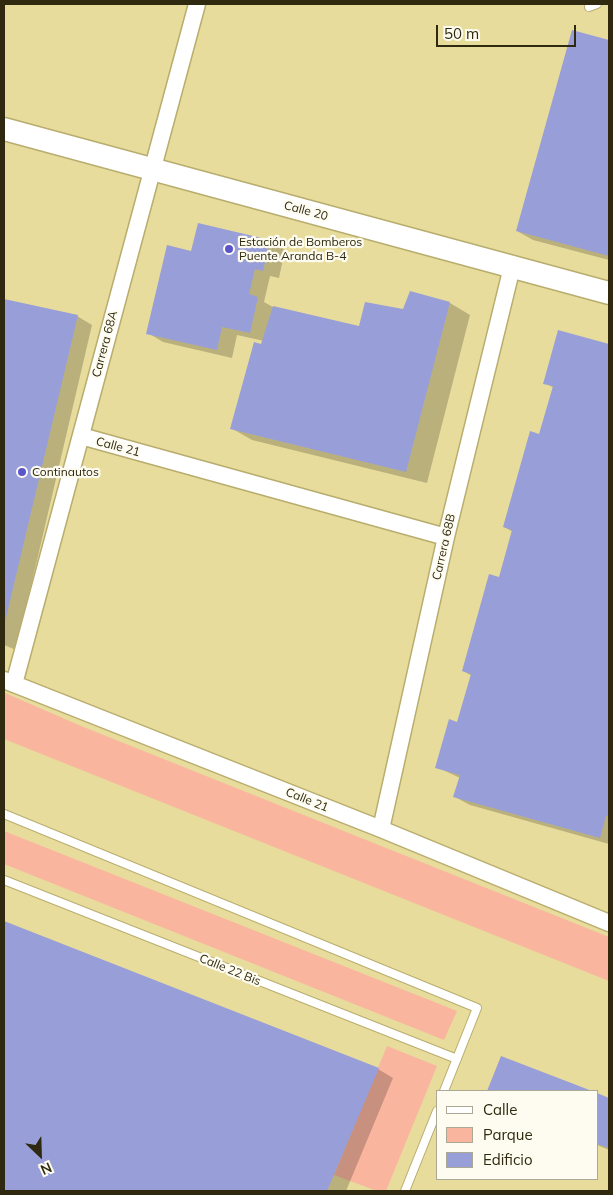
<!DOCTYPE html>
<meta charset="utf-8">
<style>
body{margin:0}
#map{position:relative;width:613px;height:1195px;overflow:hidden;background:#e8dc9c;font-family:Mulish,sans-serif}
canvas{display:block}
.frame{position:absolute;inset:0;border:5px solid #2e290f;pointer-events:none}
.legend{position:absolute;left:436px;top:1090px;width:162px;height:90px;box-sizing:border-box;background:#fefcf0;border:1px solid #aba896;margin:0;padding:6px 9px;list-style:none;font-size:15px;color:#2e290f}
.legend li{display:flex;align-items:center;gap:10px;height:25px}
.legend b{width:25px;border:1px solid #aba896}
.north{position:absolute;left:15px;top:1130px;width:50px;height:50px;-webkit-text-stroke:4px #fefcf0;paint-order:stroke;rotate:156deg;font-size:14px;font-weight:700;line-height:20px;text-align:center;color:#2e290f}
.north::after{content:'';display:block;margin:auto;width:18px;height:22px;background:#2e290f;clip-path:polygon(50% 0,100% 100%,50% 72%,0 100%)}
.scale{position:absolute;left:436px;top:25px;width:140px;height:22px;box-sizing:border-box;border:2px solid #2e290f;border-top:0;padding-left:6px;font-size:15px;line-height:18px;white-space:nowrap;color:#2e290f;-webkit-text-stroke:4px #fefcf0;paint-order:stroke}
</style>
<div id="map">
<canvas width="613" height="1195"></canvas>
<div class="frame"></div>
<ul class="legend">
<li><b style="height:6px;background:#fff"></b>Calle</li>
<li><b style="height:14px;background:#fab59e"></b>Parque</li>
<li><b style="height:14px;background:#989ed8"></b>Edificio</li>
</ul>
<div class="north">N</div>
<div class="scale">50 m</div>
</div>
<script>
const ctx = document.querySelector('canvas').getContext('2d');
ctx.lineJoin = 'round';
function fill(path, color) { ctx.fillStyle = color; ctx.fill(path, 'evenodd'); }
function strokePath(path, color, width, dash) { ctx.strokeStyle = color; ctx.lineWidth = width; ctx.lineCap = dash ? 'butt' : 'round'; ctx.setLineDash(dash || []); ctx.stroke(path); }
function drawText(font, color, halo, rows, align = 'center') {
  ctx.font = font + ' Mulish,sans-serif'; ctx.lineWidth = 4.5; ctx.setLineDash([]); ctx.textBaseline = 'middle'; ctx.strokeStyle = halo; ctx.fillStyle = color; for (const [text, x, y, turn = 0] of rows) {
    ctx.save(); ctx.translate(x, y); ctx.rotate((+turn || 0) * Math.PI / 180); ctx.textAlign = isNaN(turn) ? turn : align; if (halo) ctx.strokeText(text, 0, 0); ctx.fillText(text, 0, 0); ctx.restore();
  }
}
fill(new Path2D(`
 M5,693L81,726L609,937V981L4,739Z
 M4,831L457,1011L444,1040L4,864Z
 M387,1046L437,1066L386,1191H377L334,1175Z`), '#fab59e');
fill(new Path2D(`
 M572,32L609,42V260L533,240L517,231Z
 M199,225L270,241L285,250L279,278L270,276L264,302L273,307L359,327L404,311L450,303L470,315L427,483L252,440L231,428L264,341L237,335L232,358L163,342L148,333L192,252Z
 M5,300L77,316L92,325L16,650L4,645Z
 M559,332L609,346V844L470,805L455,797L460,778L437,767L458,723L472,676L463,671L500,578L513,532L504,527L540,435L554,388L545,383Z
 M4,922L378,1069L393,1078L346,1191H4Z
 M502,1058L589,1091H489Z
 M597,1094L609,1099V1150L597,1145Z`), '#0003');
fill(new Path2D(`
 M572,30L609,40V256L516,231Z
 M198,223L270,240L263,271L255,269L249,294L258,297L250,333L222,327L217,350L146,334L167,245L191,251Z
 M410,291L450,302L406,472L230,429L254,342L261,344L273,306L359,326L365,302L403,309Z
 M4,299L78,315L4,626Z
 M558,330L609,344V816H606L600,838L453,797L460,775L435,768L449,719L457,722L471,674L462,671L489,574L499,577L512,530L503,527L530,431L539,434L553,386L543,384Z
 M4,921L379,1068L327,1191H4Z
 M501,1056L592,1091H487Z
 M597,1093L609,1098V1148L597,1144Z`), '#989ed8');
const lane = new Path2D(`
 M589,7L597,4
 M4,814L477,1008L444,1091
 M4,880L457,1059
 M405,1191L437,1111`);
const street = new Path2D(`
 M81,436L446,537
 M4,680L381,829L609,923
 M14,684L197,4
 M381,829L446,537L512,267`);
const secondary = new Path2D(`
 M4,129L609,293`);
strokePath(lane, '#b8ad6e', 10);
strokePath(street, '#b8ad6e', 19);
strokePath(secondary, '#b8ad6e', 25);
strokePath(lane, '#fff', 8);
strokePath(street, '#fff', 16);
strokePath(secondary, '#fff', 22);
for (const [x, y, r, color] of [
 [229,249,5,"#5855cd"],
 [22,472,5,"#5855cd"]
]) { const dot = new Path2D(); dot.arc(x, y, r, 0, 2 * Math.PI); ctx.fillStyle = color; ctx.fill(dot); strokePath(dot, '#fefcf0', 2); }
drawText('12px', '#2e290f', '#fefcf0', [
 ["Calle 20",306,211,15],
 ["Carrera 68A",105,344,-75],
 ["Calle 21",118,447,15],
 ["Carrera 68B",444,547,-77],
 ["Calle 21",307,800,22],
 ["Calle 22 Bis",230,970,22]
]);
drawText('12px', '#2e290f', '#fefcf0', [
 ["Estación de Bomberos",239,242],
 ["Puente Aranda B-4",239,256],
 ["Continautos",32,472]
], 'left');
</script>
